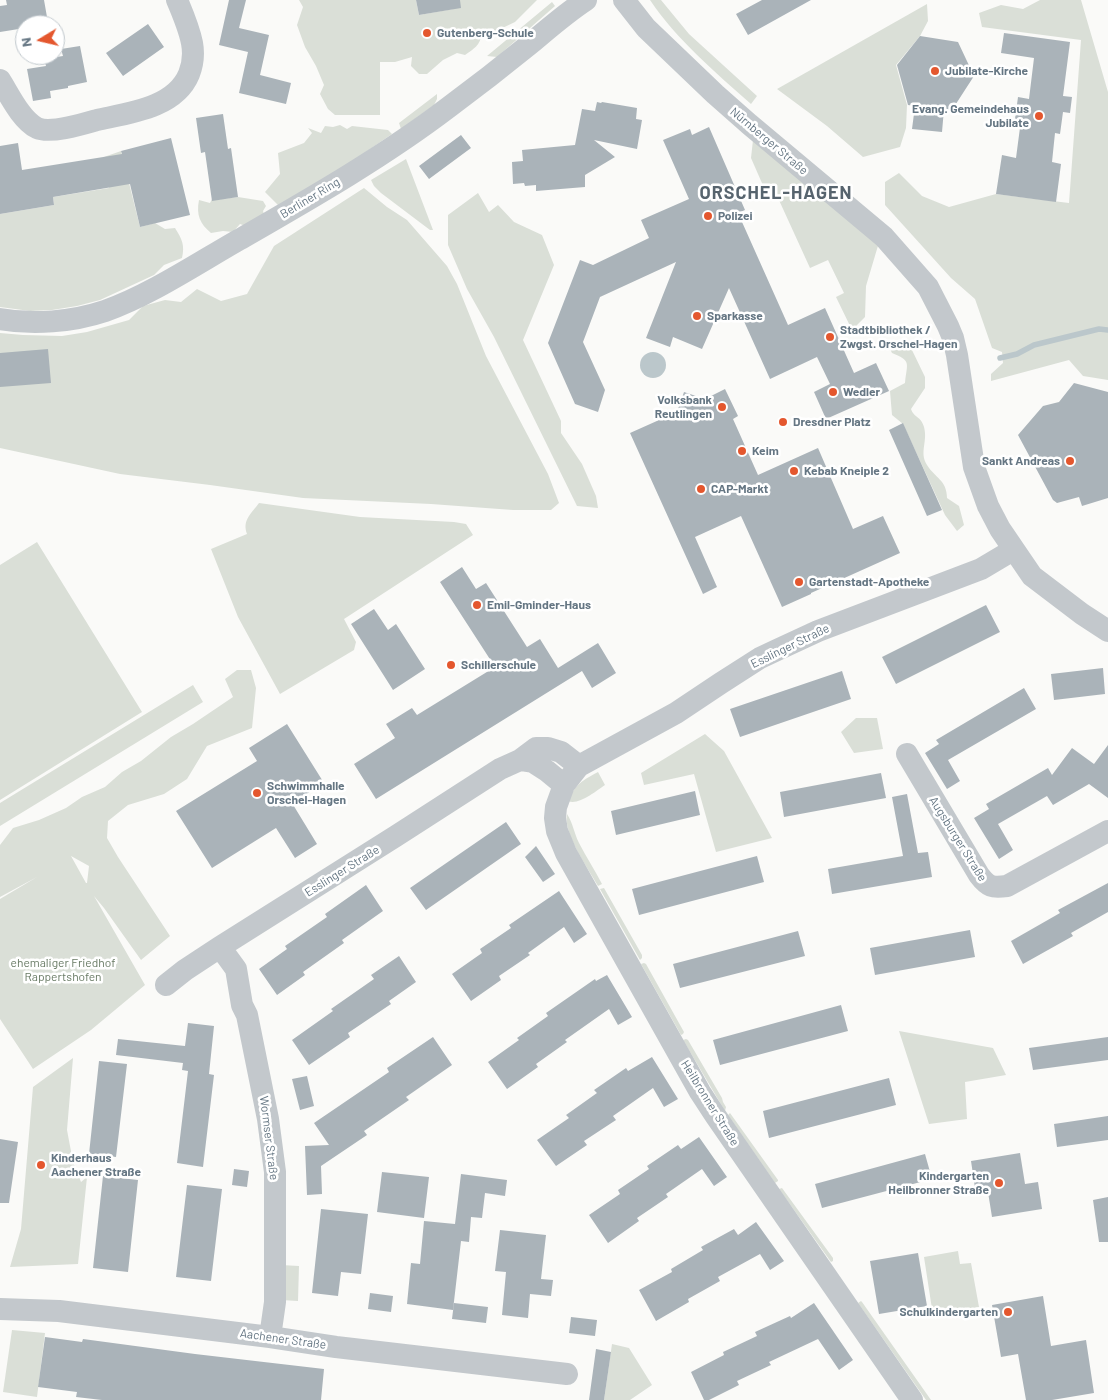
<!DOCTYPE html>
<meta charset="utf-8">
<style>
body{margin:0}
#map{position:relative;width:1108px;height:1400px;overflow:hidden;background:#fafaf8;font-family:Barlow,sans-serif}
canvas{display:block}
.north{position:absolute;left:15px;top:15px;width:50px;height:50px;box-sizing:border-box;background:#fff;border:1px solid #c1c8cd;border-radius:50%;rotate:261deg;font-size:14px;font-weight:700;line-height:20px;text-align:center;color:#657683}
.north::after{content:'';display:block;margin:auto;width:18px;height:22px;background:#e4572e;clip-path:polygon(50% 0,100% 100%,50% 72%,0 100%)}
</style>
<div id="map">
<canvas width="1108" height="1400"></canvas>
<div class="north">N</div>
</div>
<script>
const ctx = document.querySelector('canvas').getContext('2d');
ctx.lineJoin = 'round';
function fill(path, color) { ctx.fillStyle = color; ctx.fill(path, 'evenodd'); }
function strokePath(path, color, width, dash) { ctx.strokeStyle = color; ctx.lineWidth = width; ctx.lineCap = dash ? 'butt' : 'round'; ctx.setLineDash(dash || []); ctx.stroke(path); }
function drawText(font, color, halo, rows, align = 'center') {
  ctx.font = font + ' Barlow,sans-serif'; ctx.lineWidth = 5; ctx.setLineDash([]); ctx.textBaseline = 'middle'; ctx.strokeStyle = halo; ctx.fillStyle = color; for (const [text, x, y, turn = 0] of rows) {
    ctx.save(); ctx.translate(x, y); ctx.rotate((+turn || 0) * Math.PI / 180); ctx.textAlign = isNaN(turn) ? turn : align; if (halo) ctx.strokeText(text, 0, 0); ctx.fillText(text, 0, 0); ctx.restore();
  }
}
fill(new Path2D(`
 M299,0H416L419,15L453,9L451,0H537L515,22L492,33L482,34C480,45 474,49 465,55L457,53L443,60L427,74H419L411,66L412,57L395,62H380V115H335L328,109L320,94L324,85L316,66L305,47L297,25L303,7Z
 M650,0H661L689,34L757,96L751,104C715,72 677,40 650,0Z
 M1040,0H1081L1108,92V380L1083,376L1069,360L991,381V374L1003,363L1002,352L992,348L975,299L951,278L885,205V182L899,173L922,196L949,207L996,194L1069,203L1081,40L982,27L979,13L1001,5L1023,9Z
 M552,2L555,6L497,57L487,56Z
 M927,4L928,21L920,36L896,65L907,105L906,128L900,147L863,157L827,126L777,89Z
 M437,94V99L434,105L401,129L399,123Z
 M340,125L347,129L352,126L388,130L392,134L354,160L279,206L265,192L280,174L278,153L304,143L312,133L308,128L321,133L325,126L333,127Z
 M754,131L880,239L866,286L865,317L852,330L836,297L844,293L828,260L810,268L773,187L765,190L751,158Z
 M121,151L140,227L155,223L165,229L175,228C182,239 185,245 182,258L164,265L154,275L100,300L77,306L52,310L30,311L0,307V214L54,205L53,197L109,188L104,157Z
 M406,159L433,230H430L381,193L374,186L371,180Z
 M364,188L387,207L407,220L447,266L457,284L486,356L548,474L559,503L551,510H513L431,504L303,498L210,485L120,474L0,448V333L23,335L62,336L87,332L129,320L143,306L165,300L181,302L197,289L221,301L247,294L274,246Z
 M478,193L489,212L498,205L514,222L542,235L554,265L523,340L561,421V433L582,464L596,496L598,508L577,506L494,337L467,289L448,245V215Z
 M213,197V200L238,197L263,201L266,206L263,211L265,217L251,228L240,224L233,232L223,231L211,233C200,224 196,215 199,200L210,203Z
 M901,342L911,348L925,377V388L911,409C914,418 921,416 924,427C928,442 919,452 927,465C935,478 947,480 947,498L959,506L964,525L957,531L945,515L903,424L892,415L890,391L905,383C907,363 912,361 892,353L891,351L895,345Z
 M259,503L360,517L454,522L466,524L473,535L344,619L356,642L354,650L280,694L238,617L211,549L247,534C242,520 251,514 259,503Z
 M37,542L142,712L0,800V565Z
 M237,670H251L256,688L252,728L207,746L187,779L164,794L128,805L108,821L107,838L118,857L170,936L141,960L104,908L94,896L145,985L91,1030L33,1069L0,1019V899L37,877L0,897V845L13,828L39,820L66,808L82,797L105,787L122,772L141,761L171,737L193,724L233,697L225,679ZM71,856L89,866L87,883H86Z
 M193,685L203,702L0,826V803Z
 M856,718H877L883,749L854,753L841,732Z
 M705,734L724,751L772,838L716,852L694,774L644,785L641,773Z
 M598,772L605,785C596,791 578,806 568,801C576,783 582,781 598,772Z
 M567,814C573,823 574,833 579,843C586,857 595,870 602,884L598,886C588,868 563,834 567,814Z
 M604,888L642,955V958L640,960L600,889Z
 M644,963L646,964L684,1032L683,1034L681,1035L641,964Z
 M899,1031L993,1048L1006,1075L965,1082L967,1119L929,1124Z
 M686,1039L688,1040L722,1098L723,1102L726,1107L725,1111L683,1040Z
 M73,1058L67,1130L73,1162L81,1182L87,1177L78,1264L10,1267L21,1229L33,1087Z
 M730,1113L778,1180V1181L775,1183L728,1115Z
 M782,1188L833,1258V1261L831,1262L779,1189Z
 M958,1251L960,1264L971,1263L979,1307L935,1314L932,1309L924,1257Z
 M281,1265L299,1266L298,1301L281,1300Z
 M861,1301L862,1302L931,1400H926L858,1303Z
 M12,1330L45,1333L37,1397L3,1392Z
 M612,1344L629,1348L652,1385L630,1400H604Z`), '#dadfd7');
fill(new Path2D(`
 M640 365a13 13 0 1 1 26 0a13 13 0 1 1-26 0Z`), '#bbc7cb');
strokePath(new Path2D(`
 M1000,358L1017,354L1034,345L1099,329L1108,330`), '#bbc7cb', 5.5);
fill(new Path2D(`
 M6,0H44L47,17L28,21L29,25H25V28L0,32V6L7,5Z
 M229,0H246L239,28L269,35L260,75L291,83L286,104L239,93L248,52L219,45Z
 M416,0H460L461,8L419,15Z
 M762,0H811L748,35L736,14Z
 M148,24L164,47L123,76L106,53Z
 M1004,33L1070,42L1063,96L1072,97L1070,113L1063,112L1060,134L1055,133L1052,162L1061,164L1056,202L996,194L1002,155L1016,158L1021,120L1015,119L1018,97L1029,99L1034,58L1001,53Z
 M920,36L958,42L974,76L952,110L944,109L942,132L912,129L915,106L908,105L897,65Z
 M80,46L87,82L68,86V88L50,91L51,98L33,101L27,69L46,66L44,59L63,56L61,49Z
 M597,102L601,103L602,102L637,108L636,119L642,120L637,149L594,140L615,157L585,175V187L536,191V185L525,186L524,183L513,184L512,162L523,161L522,150L575,145L582,109L595,111Z
 M223,114L228,149L231,148L238,197L212,201L205,152L201,153L196,118Z
 M709,127L745,210L738,213L788,325L825,308L854,373L876,363L889,391L826,419L814,392L830,384L817,357L770,379L729,288L702,349L673,337L670,347L646,338L676,262L600,297L583,342L605,390L598,412L575,404L548,343L580,260L593,265L649,238L641,220L689,199L663,140L690,129L692,135Z
 M461,135L471,148L429,179L419,166Z
 M171,138L190,215L140,227L130,184L53,197L54,205L0,214V146L18,143L22,170L122,154L121,151Z
 M48,349L51,383L0,387V353Z
 M1074,383L1108,392V498L1082,506L1079,497L1057,503L1053,500L1018,435L1043,406L1059,402Z
 M725,389L738,416L733,419L758,475L818,448L853,529L883,516L900,553L811,593V594L782,607L741,516L695,537L717,587L703,594L630,433L677,412L684,392L705,399Z
 M903,423L942,510L927,516L889,430Z
 M462,567L476,589L486,583L527,647L540,639L558,668L598,643L616,673L592,688L582,671L376,799L354,764L395,738L386,724L412,708L417,715L495,667L440,582Z
 M986,605L1000,632L896,684L882,657Z
 M374,609L388,630L396,624L425,669L393,690L351,624Z
 M1103,668L1105,694L1054,700L1051,674Z
 M842,671L851,699L740,737L730,709Z
 M1024,688L1036,709L948,760L960,781L947,789L925,753L939,744L936,740Z
 M287,724L324,783L292,803L317,844L295,858L276,828L212,868L176,811L257,761L249,748Z
 M1108,745V798L1089,784L1053,805L1047,796L998,824L1013,850L999,859L974,818L989,809L986,804L1048,768L1052,775L1072,748L1094,764Z
 M881,773L886,798L784,817L780,792Z
 M695,791L700,815L616,835L611,811Z
 M907,794L918,853L928,852L932,877L832,894L828,869L903,856L892,797Z
 M506,822L521,844L426,910L410,888Z
 M536,846L555,874L543,882L525,857Z
 M757,856L764,882L639,915L632,889Z
 M1108,883V912L1071,933L1073,936L1023,964L1011,941L1060,913L1058,910Z
 M366,885L383,911L342,940L344,943L303,972L305,975L277,995L259,969L287,949L285,946L327,917L325,914Z
 M559,891L587,934L574,943L564,927L528,953L530,955L499,976L501,980L471,1001L452,974L482,953L480,949L511,928L509,925Z
 M970,930L975,957L875,975L870,948Z
 M798,931L805,956L680,988L673,964Z
 M399,956L416,982L389,1001L391,1004L348,1033L350,1037L309,1065L292,1040L333,1011L331,1009L374,979L371,975Z
 M607,975L632,1017L618,1025L609,1009L565,1040L567,1042L536,1064L538,1067L507,1089L488,1062L519,1040L517,1038L548,1016L546,1013L595,979L596,981Z
 M841,1005L848,1031L720,1065L713,1040Z
 M188,1023L214,1026L209,1074L214,1075L203,1167L177,1163L188,1071L182,1070L183,1063L116,1055L118,1039L185,1046Z
 M433,1037L452,1065L406,1097L409,1100L364,1131L367,1135L321,1166L322,1194L307,1195L305,1146L329,1145L314,1123L389,1072L387,1068Z
 M1108,1037V1060L1033,1070L1029,1048Z
 M652,1057L678,1099L664,1107L653,1088L613,1116L616,1120L584,1141L587,1145L556,1166L537,1140L569,1118L566,1115L597,1093L594,1090L626,1068L628,1071Z
 M99,1061L127,1064L116,1157L89,1154Z
 M307,1076L314,1106L300,1110L292,1079Z
 M889,1078L896,1105L769,1138L763,1111Z
 M1108,1116V1140L1057,1147L1054,1124Z
 M699,1137L727,1177L714,1186L702,1169L666,1194L668,1197L637,1218L639,1221L608,1243L589,1215L620,1194L618,1190L649,1169L647,1166L678,1145L681,1149Z
 M0,1139L18,1142L9,1203H0Z
 M1020,1153L1025,1184L1038,1182L1042,1209L992,1217L987,1186L975,1188L971,1161Z
 M925,1154L932,1179L822,1208L815,1184Z
 M234,1169L249,1171L247,1187L232,1185Z
 M382,1172L429,1177L424,1218L377,1212Z
 M461,1174L507,1180L505,1196L485,1193L482,1218L471,1217L469,1242L461,1241L453,1310L407,1304L411,1263L420,1264L424,1221L455,1224Z
 M103,1176L138,1180L128,1272L93,1268Z
 M187,1185L222,1189L211,1281L176,1277Z
 M1108,1197V1242H1099L1093,1200Z
 M321,1209L368,1214L361,1274L341,1272L338,1296L312,1293Z
 M756,1222L784,1261L770,1270L760,1254L718,1277L720,1281L688,1299L689,1302L656,1321L639,1290L672,1272L671,1269L703,1250L701,1247L734,1229L738,1235Z
 M500,1230L546,1235L541,1279L553,1280L551,1296L530,1294L528,1318L502,1315L506,1272L495,1271Z
 M918,1253L927,1306L879,1314L870,1261Z
 M370,1293L393,1296L391,1312L368,1309Z
 M1043,1296L1051,1346L1086,1340L1094,1393L1052,1400H1026L1018,1354L1001,1357L992,1305Z
 M454,1303L488,1307L486,1323L452,1319Z
 M814,1303L853,1360L839,1370L818,1339L769,1362L771,1365L737,1381L739,1385L709,1400H704L691,1372L724,1355L723,1352L757,1336L755,1332L790,1316L791,1318Z
 M571,1317L597,1320L595,1336L569,1333Z
 M45,1337L82,1342L83,1339L195,1354L324,1369L321,1400H102L76,1397L77,1392L38,1387Z
 M596,1349L611,1352L604,1400H589Z`), '#aab3b9');
strokePath(new Path2D(`
 M624,0L646,28L715,94L749,124L884,237L928,287L948,326L953,338L957,355L974,467L988,506L1000,529L1032,576L1082,614L1108,631
 M0,80C9,94 21,120 37,128C50,134 83,124 97,120C129,113 175,108 189,74C193,64 194,54 192,43C189,28 183,14 177,0
 M0,319C33,325 72,322 105,311C148,296 195,265 235,242C308,200 382,158 449,107C476,87 503,66 530,44C548,29 566,13 586,0
 M907,754L979,875C988,887 992,888 1007,886L1108,831
 M520,760L533,762L547,771L564,785
 M220,947L236,969L242,1005L247,1015L268,1119L275,1172V1302L270,1337
 M166,985L185,970L220,947L396,836L500,769L520,760L536,748H548L561,752L579,766
 M0,1309L59,1311L270,1337L336,1347L567,1374
 M912,1400L715,1115L700,1092L566,853L557,831L555,818L556,807L564,785L579,766L676,713L721,683L760,658L777,650L818,631L981,569L1013,550`), '#c3c8cc', 22);
for (const [x, y, r, color] of [
 [427,33,5,"#e4572e"],
 [935,71,5,"#e4572e"],
 [1039,116,5,"#e4572e"],
 [708,216,5,"#e4572e"],
 [697,316,5,"#e4572e"],
 [830,337,5,"#e4572e"],
 [833,392,5,"#e4572e"],
 [722,407,5,"#e4572e"],
 [783,422,5,"#e4572e"],
 [742,451,5,"#e4572e"],
 [1070,461,5,"#e4572e"],
 [794,471,5,"#e4572e"],
 [701,489,5,"#e4572e"],
 [799,582,5,"#e4572e"],
 [477,605,5,"#e4572e"],
 [451,665,5,"#e4572e"],
 [257,793,5,"#e4572e"],
 [41,1165,5,"#e4572e"],
 [999,1183,5,"#e4572e"],
 [1008,1312,5,"#e4572e"]
]) { const dot = new Path2D(); dot.arc(x, y, r, 0, 2 * Math.PI); ctx.fillStyle = color; ctx.fill(dot); strokePath(dot, '#fff', 2); }
drawText('bold 12px', '#657683', '#fff', [
 ["Gutenberg-Schule",437,33],
 ["Jubilate-Kirche",945,71],
 ["Evang. Gemeindehaus",1029,109,"right"],
 ["Jubilate",1029,123,"right"],
 ["Polizei",718,216],
 ["Sparkasse",707,316],
 ["Stadtbibliothek /",840,330],
 ["Zwgst. Orschel-Hagen",840,344],
 ["Wedler",843,392],
 ["Volksbank",712,400,"right"],
 ["Reutlingen",712,414,"right"],
 ["Dresdner Platz",793,422],
 ["Keim",752,451],
 ["Sankt Andreas",1060,461,"right"],
 ["Kebab Kneiple 2",804,471],
 ["CAP-Markt",711,489],
 ["Gartenstadt-Apotheke",809,582],
 ["Emil-Gminder-Haus",487,605],
 ["Schillerschule",461,665],
 ["Schwimmhalle",267,786],
 ["Orschel-Hagen",267,800],
 ["Kinderhaus",51,1158],
 ["Aachener Straße",51,1172],
 ["Kindergarten",989,1176,"right"],
 ["Heilbronner Straße",989,1190,"right"],
 ["Schulkindergarten",998,1312,"right"]
], 'left');
drawText('12px', '#657683', '#fff', [
 ["Nürnberger Straße",769,141,40],
 ["Berliner Ring",310,198,-31],
 ["Esslinger Straße",790,646,-26],
 ["Augsburger Straße",958,839,58],
 ["Esslinger Straße",342,871,-32],
 ["Heilbronner Straße",710,1103,58],
 ["Wormser Straße",269,1138,83],
 ["Aachener Straße",283,1339,8]
]);
drawText('12px', '#687a64', '#fff', [
 ["ehemaliger Friedhof",63,963],
 ["Rappertshofen",63,977]
]);
ctx.letterSpacing = '1px';
drawText('bold 18px', '#57646e', '#fff', [
 ["ORSCHEL-HAGEN",776,193]
]);
ctx.letterSpacing = '0px';
</script>
